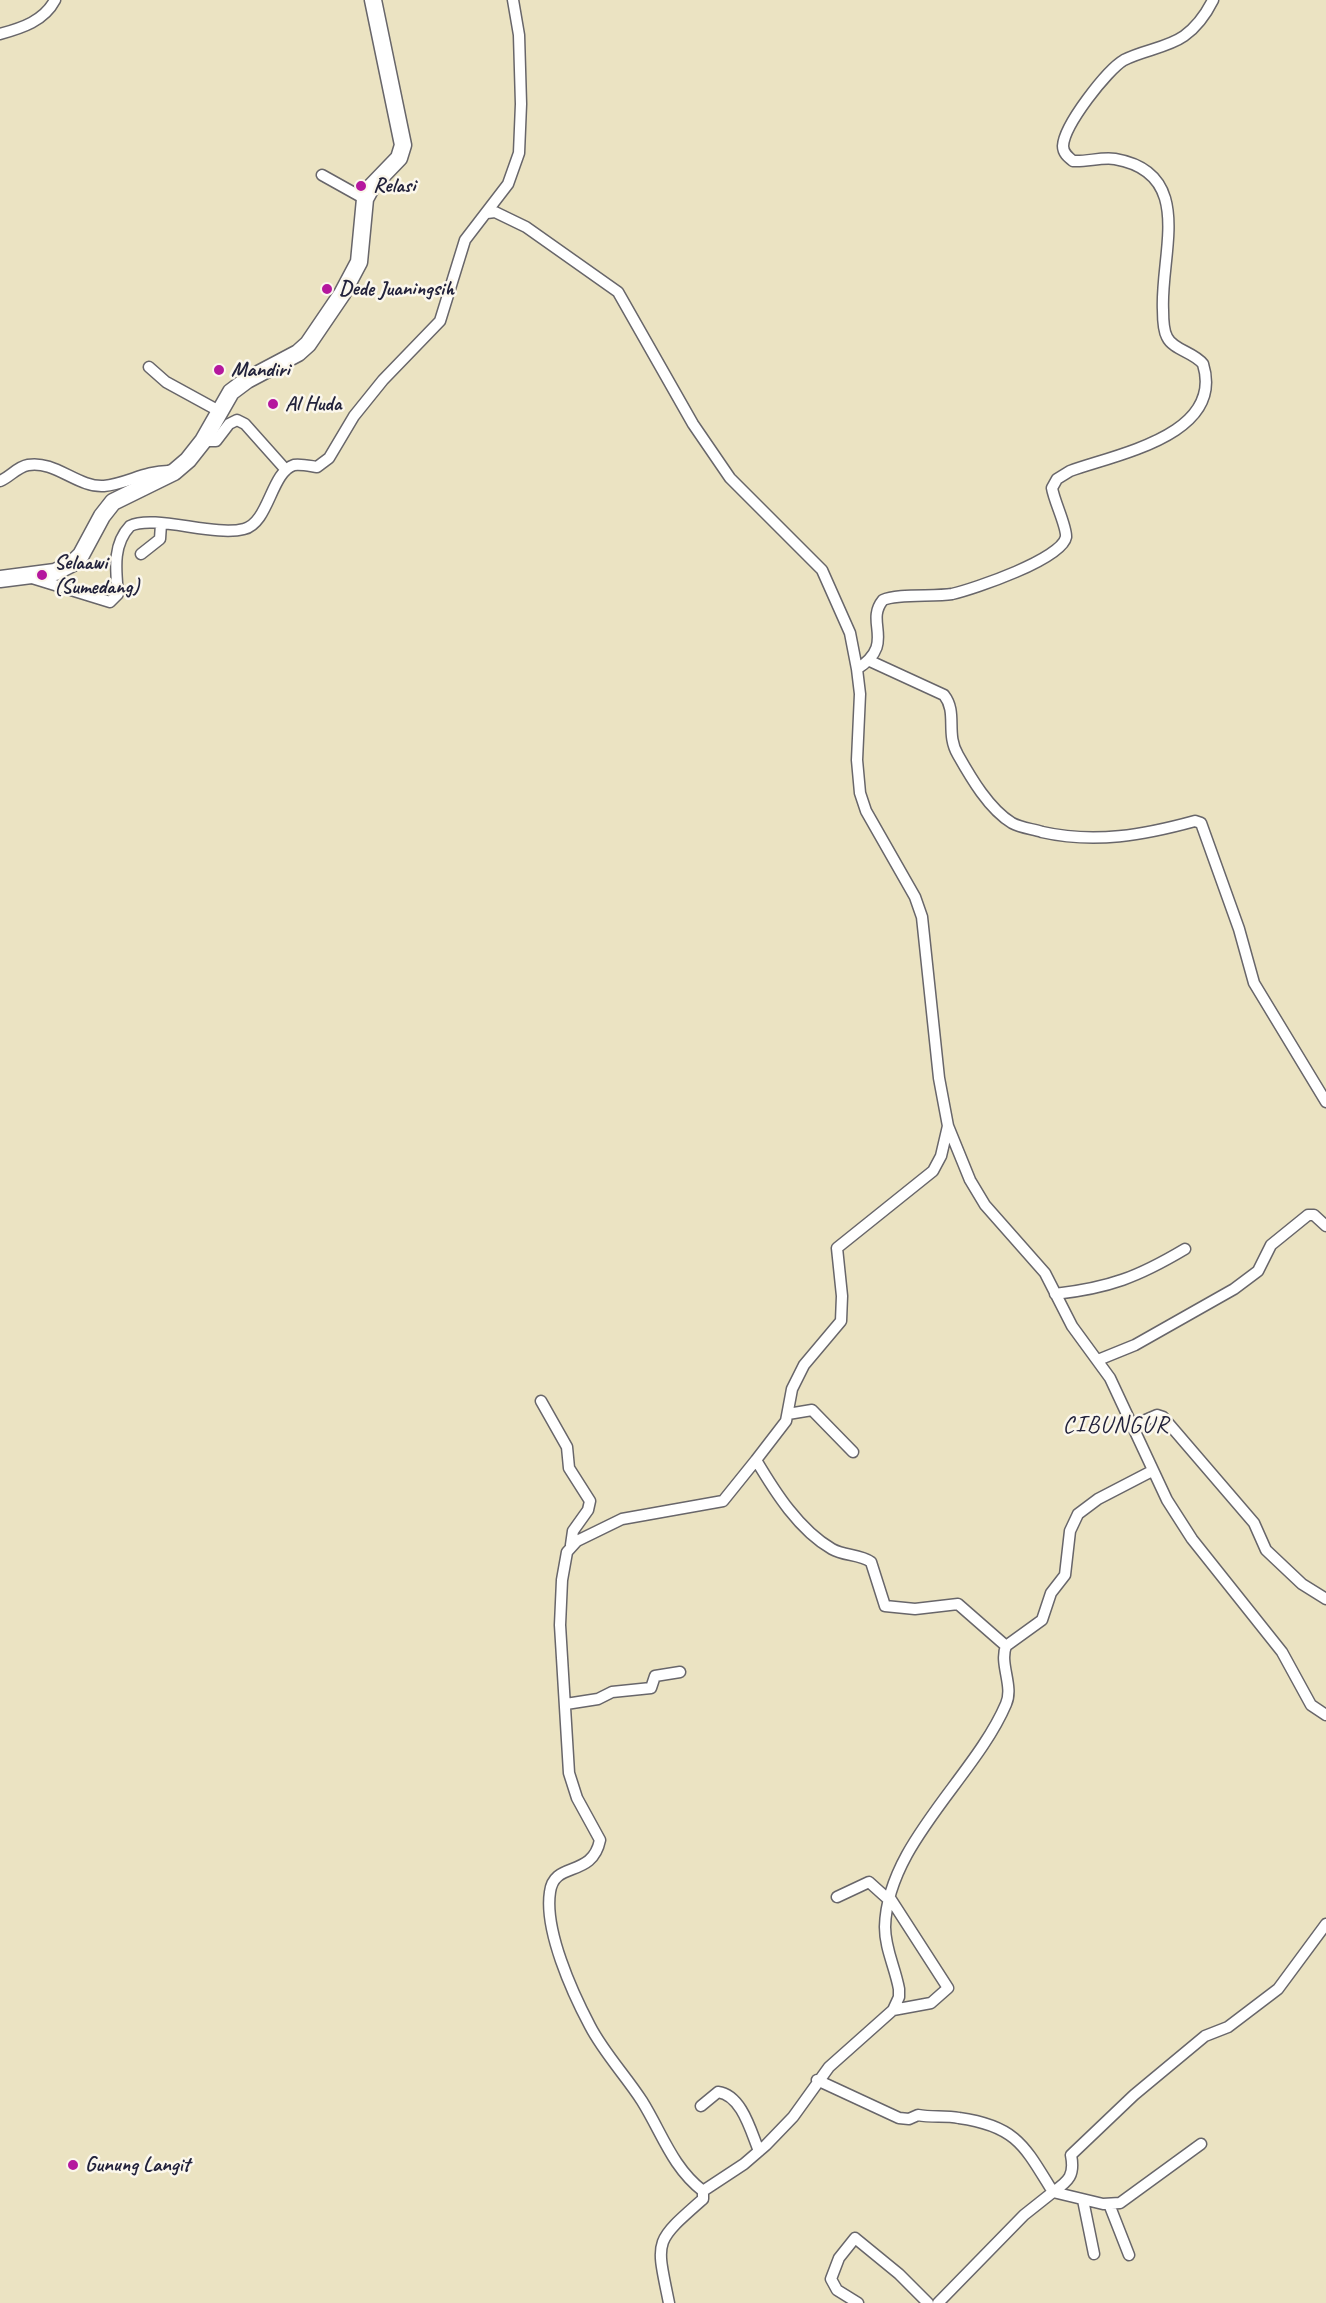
<!DOCTYPE html>
<style>
body{margin:0}
canvas{display:block;background:#ebe3c2}
</style>
<canvas width="1326" height="2303"></canvas>
<script>
const ctx = document.querySelector('canvas').getContext('2d');
ctx.lineJoin = 'round';
function strokePath(path, color, width, dash) { ctx.strokeStyle = color; ctx.lineWidth = width; ctx.lineCap = dash ? 'butt' : 'round'; ctx.setLineDash(dash || []); ctx.stroke(path); }
function drawText(font, color, halo, rows, align = 'center') {
  ctx.font = font + ' Caveat,sans-serif'; ctx.lineWidth = 5; ctx.setLineDash([]); ctx.textBaseline = 'middle'; ctx.strokeStyle = halo; ctx.fillStyle = color; for (const [text, x, y, turn = 0] of rows) {
    ctx.save(); ctx.translate(x, y); ctx.rotate((+turn || 0) * Math.PI / 180); ctx.textAlign = isNaN(turn) ? turn : align; if (halo) ctx.strokeText(text, 0, 0); ctx.fillText(text, 0, 0); ctx.restore();
  }
}
const minor = new Path2D(`
 M0,34C22,28 44,21 55,0
 M322,175L365,199
 M487,213L495,212L526,227L618,292L693,424L730,478L822,570L850,633L857,669L860,694L857,760L860,793L866,811L915,897L922,917L939,1078L948,1126L970,1180L985,1205L1045,1273L1072,1326L1110,1378L1167,1500L1192,1539L1282,1652L1311,1705L1326,1715
 M149,367L166,382L219,411
 M203,441H216L229,424L237,420L245,424L286,470
 M0,481C10,477 17,467 28,465C55,460 78,488 104,486C126,484 145,471 168,471
 M141,554L160,539L161,524
 M32,578L110,602L118,594C116,571 112,545 130,526C154,514 214,537 244,529C269,523 271,472 294,465C301,464 310,466 317,467L329,458L354,416L383,380L440,321L465,240L508,184L519,153L521,104L519,35L513,0
 M870,661L944,695C958,713 945,733 958,755C971,778 989,809 1012,823C1021,828 1033,829 1042,832C1095,844 1144,835 1195,821L1201,823L1239,929L1254,983L1326,1102
 M857,669C897,643 864,623 883,600C897,593 934,597 952,594C974,589 1062,559 1066,537C1067,527 1054,501 1052,488L1057,479L1070,471C1117,454 1225,435 1203,364C1194,352 1173,350 1167,337C1163,330 1163,318 1163,310C1160,254 1196,173 1115,159C1101,157 1087,162 1073,161C1068,157 1063,153 1063,146C1064,125 1107,70 1124,60C1143,50 1167,48 1184,36C1198,26 1206,14 1213,0
 M948,1126L941,1156L933,1171L837,1248L842,1296L841,1321L804,1365L792,1389L786,1421L756,1460C775,1492 799,1530 832,1549C844,1556 860,1554 871,1562L885,1606L915,1609L958,1604L1006,1646
 M1055,1294C1109,1288 1138,1277 1185,1249
 M1098,1360L1135,1345L1234,1289L1258,1271L1271,1245L1308,1215H1314L1326,1226
 M541,1401L567,1447L569,1468L590,1501L588,1510L573,1531L571,1545
 M788,1414L812,1410L853,1452
 M1134,1425L1157,1415L1163,1417L1254,1523L1266,1550L1302,1584L1326,1599
 M566,1704L598,1699L612,1692L651,1688L655,1676L680,1672
 M837,1897L869,1882L889,1900
 M890,1898L948,1988L931,2003L893,2010
 M817,2080L899,2118L909,2119L918,2115C932,2118 945,2115 959,2118C1017,2126 1025,2147 1053,2192C1069,2181 1075,2175 1071,2155L1134,2095L1205,2036L1228,2027L1278,1989L1326,1924
 M701,2106L718,2092C742,2095 751,2132 759,2151
 M703,2191C672,2167 662,2133 642,2101C626,2076 604,2053 590,2026C572,1992 544,1930 550,1892C554,1860 592,1879 600,1840L577,1798L569,1773L560,1625L562,1580L567,1552L577,1541L622,1519L723,1501L756,1460
 M1083,2200L1094,2254
 M1109,2204L1129,2255
 M669,2303C656,2239 653,2243 703,2199V2191L744,2164L766,2145L793,2117L829,2067L893,2010L899,1997V1989C895,1967 885,1949 885,1927C887,1844 975,1777 1006,1704C1014,1686 999,1664 1006,1646L1042,1620L1051,1593L1065,1575L1070,1531L1078,1514L1098,1499L1152,1471
 M858,2303L837,2290L831,2279L839,2258L855,2238L899,2274L928,2303
 M938,2303L1024,2215L1053,2192L1103,2204L1120,2203L1201,2144`);
const primary = new Path2D(`
 M0,579L55,572L73,563L81,555L102,516L113,502L174,472L188,460L203,441L231,392L247,380L298,353L308,344L342,294L359,262L365,199L372,186L399,158L403,145L373,0`);
strokePath(minor, '#68666a', 13);
strokePath(primary, '#68666a', 19);
strokePath(minor, '#fff', 10);
strokePath(primary, '#fff', 16);
for (const [x, y, r, color] of [
 [361,186,6,"#b5179e"],
 [327,289,6,"#b5179e"],
 [219,370,6,"#b5179e"],
 [273,404,6,"#b5179e"],
 [42,575,6,"#b5179e"],
 [73,2165,6,"#b5179e"]
]) { const dot = new Path2D(); dot.arc(x, y, r, 0, 2 * Math.PI); ctx.fillStyle = color; ctx.fill(dot); strokePath(dot, '#fbf7ec', 2); }
drawText('bold 21px', '#22223b', '#fbf7ec', [
 ["Relasi",373,186],
 ["Dede Juaningsih",339,289],
 ["Mandiri",231,370],
 ["Al Huda",285,404],
 ["Selaawi",54,563],
 ["(Sumedang)",54,587],
 ["Gunung Langit",85,2165]
], 'left');
ctx.letterSpacing = '1.5px';
drawText('24px', '#22223b', '#fbf7ec', [
 ["CIBUNGUR",1116,1426]
]);
ctx.letterSpacing = '0px';
</script>
